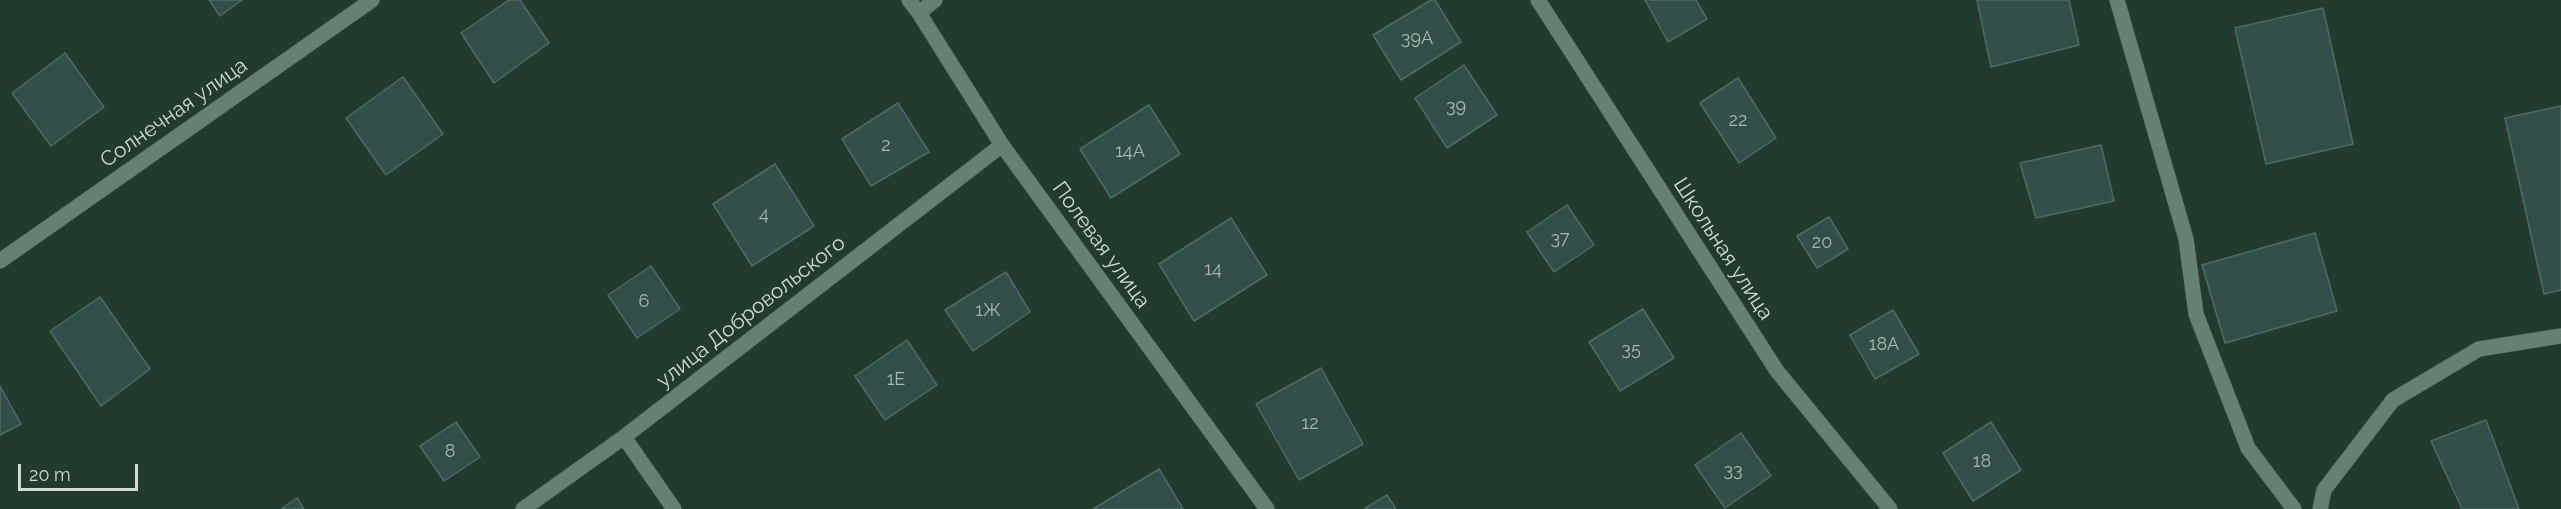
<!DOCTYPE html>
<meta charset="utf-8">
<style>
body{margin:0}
#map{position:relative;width:2561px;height:509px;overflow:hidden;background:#233b2e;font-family:Raleway,sans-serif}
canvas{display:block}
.scale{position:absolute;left:18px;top:464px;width:120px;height:27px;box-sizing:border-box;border:3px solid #cddbd2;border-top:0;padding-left:8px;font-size:18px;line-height:21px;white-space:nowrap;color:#cddbd2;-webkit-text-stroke:4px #233b2e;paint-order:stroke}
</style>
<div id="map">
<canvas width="2561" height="509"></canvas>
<div class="scale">20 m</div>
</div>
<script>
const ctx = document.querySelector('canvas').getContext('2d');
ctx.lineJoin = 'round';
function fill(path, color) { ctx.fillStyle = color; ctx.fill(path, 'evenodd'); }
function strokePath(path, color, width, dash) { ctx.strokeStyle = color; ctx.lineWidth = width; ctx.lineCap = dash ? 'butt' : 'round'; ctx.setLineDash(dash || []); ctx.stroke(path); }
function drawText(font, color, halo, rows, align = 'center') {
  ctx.font = font + ' Raleway,sans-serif'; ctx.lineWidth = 5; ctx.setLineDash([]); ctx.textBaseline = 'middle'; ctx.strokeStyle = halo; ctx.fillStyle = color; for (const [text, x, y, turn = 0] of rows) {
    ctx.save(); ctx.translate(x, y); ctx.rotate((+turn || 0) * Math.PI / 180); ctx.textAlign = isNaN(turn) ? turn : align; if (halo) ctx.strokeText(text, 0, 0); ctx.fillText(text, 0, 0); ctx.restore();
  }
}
const building = new Path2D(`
 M209,0H242L220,16Z
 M509,0H520L549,43L494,83L461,33Z
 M1431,0H1435L1461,42L1401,80L1373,35Z
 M1645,0H1696L1707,19L1668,42Z
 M1977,0H2069L2079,45L1991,67Z
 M2323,8L2353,144L2266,164L2235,28Z
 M65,53L104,107L51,146L12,93Z
 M1464,65L1497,115L1447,148L1415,98Z
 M403,77L443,134L386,175L346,118Z
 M1738,78L1776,138L1739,163L1700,103Z
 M898,103L929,152L871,186L842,139Z
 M1149,105L1180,154L1111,198L1080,149Z
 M2561,106V290L2544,294L2505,118Z
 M2101,145L2114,201L2036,218L2020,163Z
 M775,164L814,226L752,266L713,204Z
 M1567,205L1594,245L1554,272L1527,232Z
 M1829,217L1848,249L1817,268L1797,236Z
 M1231,218L1267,275L1194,321L1159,264Z
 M2315,233L2337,311L2225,343L2202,265Z
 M651,266L680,309L637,338L608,295Z
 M1006,272L1030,312L973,351L945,310Z
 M100,297L150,369L101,406L50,331Z
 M1643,309L1674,358L1620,391L1589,342Z
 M1893,310L1919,354L1875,379L1850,335Z
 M907,340L937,385L885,420L855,376Z
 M1321,368L1363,444L1299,480L1256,404Z
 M0,386L21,424L0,435Z
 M2486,420L2519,509H2462L2431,441Z
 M456,422L480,457L444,481L420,446Z
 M1991,422L2021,470L1973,501L1943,453Z
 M1741,433L1771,476L1725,508L1695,465Z
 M1159,469L1183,509H1093Z
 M1387,495L1396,509H1364Z
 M297,498L304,509H281Z`);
fill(building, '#314f48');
strokePath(building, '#4c6b63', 1.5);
const minor = new Path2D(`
 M909,0L919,13L1002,145L1267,509
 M1538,0L1777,371L1890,509
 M2117,0L2186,239L2196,314L2248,448L2294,509
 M919,13L935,0
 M0,261L372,0
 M624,437L674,509
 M523,509L624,437L1002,145
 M2320,509L2324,490L2393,400L2479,349L2561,336`);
strokePath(minor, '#41564b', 16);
strokePath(minor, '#678071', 15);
drawText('18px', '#a6b8b0', null, [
 ["39А",1417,39],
 ["39",1456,107],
 ["22",1738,121],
 ["2",886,146],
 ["14А",1130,152],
 ["4",764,215],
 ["37",1560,239],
 ["20",1822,243],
 ["14",1213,270],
 ["6",644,302],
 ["1Ж",988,311],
 ["18А",1884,345],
 ["35",1631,350],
 ["1Е",896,380],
 ["12",1310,424],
 ["8",450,452],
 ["18",1982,462],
 ["33",1733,471]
]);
drawText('21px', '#cddbd2', '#233b2e', [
 ["Солнечная улица",174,113,-35],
 ["Полевая улица",1101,245,54],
 ["Школьная улица",1723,249,57],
 ["улица Добровольского",751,312,-38]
]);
</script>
